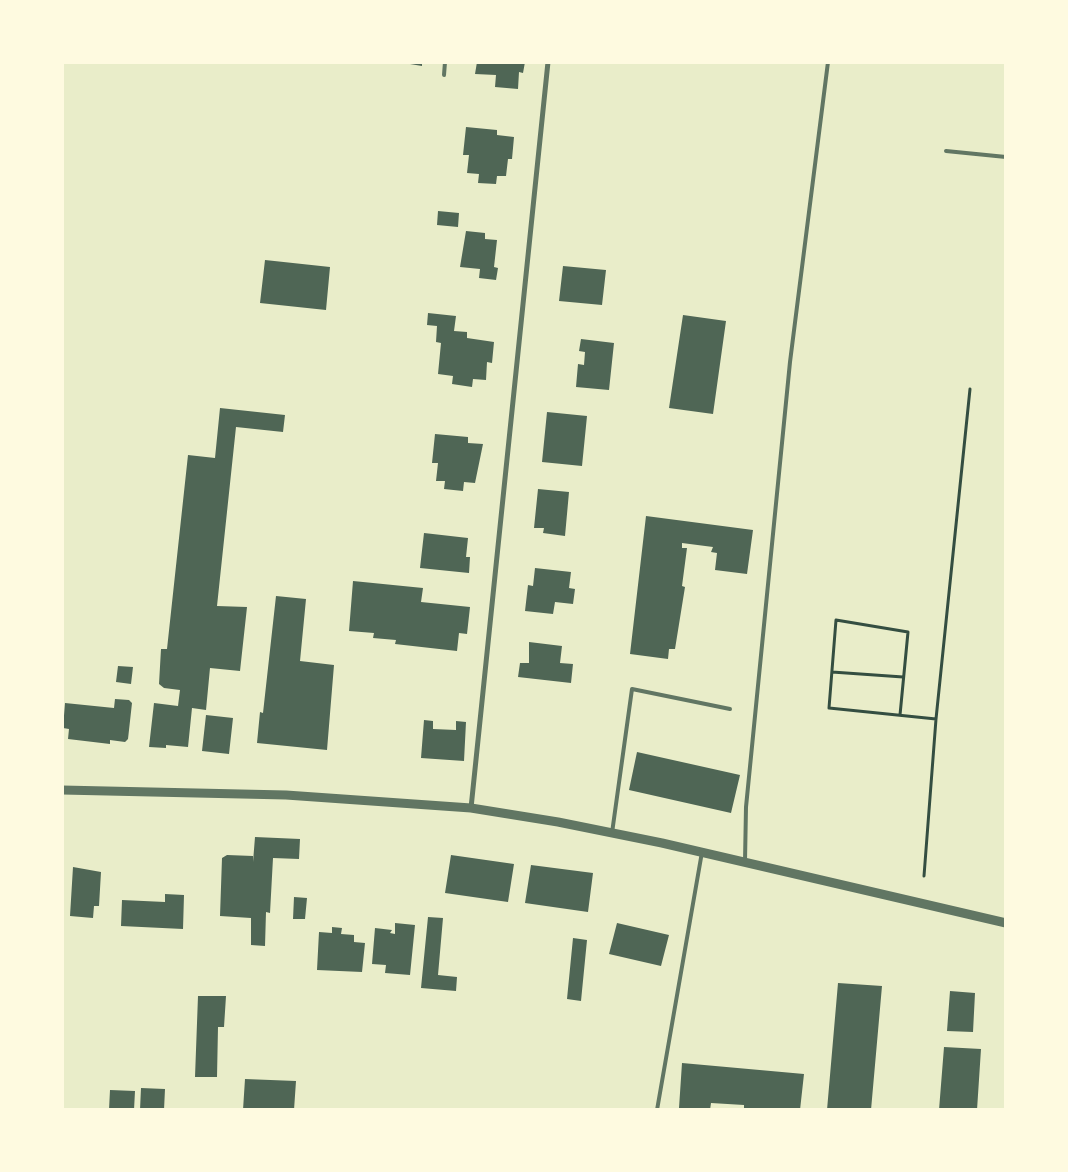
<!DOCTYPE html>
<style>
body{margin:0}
#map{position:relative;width:1068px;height:1172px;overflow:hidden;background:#e9edc9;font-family:"Times New Roman",serif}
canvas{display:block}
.frame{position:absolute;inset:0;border:64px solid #fefae0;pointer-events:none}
</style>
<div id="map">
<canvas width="1068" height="1172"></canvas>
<div class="frame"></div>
</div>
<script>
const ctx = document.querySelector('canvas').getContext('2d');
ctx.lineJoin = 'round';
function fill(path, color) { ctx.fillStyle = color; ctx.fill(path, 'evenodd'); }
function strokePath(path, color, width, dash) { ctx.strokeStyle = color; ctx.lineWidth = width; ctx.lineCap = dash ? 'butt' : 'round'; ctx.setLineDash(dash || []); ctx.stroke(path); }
fill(new Path2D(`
 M398,62H422V66Z
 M477,62H525L523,73L519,72L518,89L495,87L496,75L475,74Z
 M466,127L497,130V135L514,137L512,159H508L506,176H497L496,184L478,183L479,174L467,173L469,155H463Z
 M438,211L459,213L458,227L437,225Z
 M466,231L485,233V239L497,240L494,267L498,268L496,280L479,278L480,269L460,267Z
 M265,260L330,267L326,310L260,303Z
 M563,266L606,270L602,305L559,301Z
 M428,313L456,316L454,331L467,332V338L494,342L492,363L487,362L486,380L473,379L472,387L452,384L453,376L438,374L441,343L436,342L437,326L427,325Z
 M683,315L726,321L713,414L669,408Z
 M581,339L614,343L609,390L576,387L578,364L584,365L585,352L579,351Z
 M220,408L285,415L283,432L236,427L217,606L247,607L240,671L210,668L206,710L192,708L188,747L166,745V748L149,747L154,703L178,706L180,690L164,688L159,684L161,649H167L188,455L215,458Z
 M547,412L587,416L582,466L542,462Z
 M435,434L468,437V443L483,444L475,483L464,482L463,491L444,489L445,481H436L438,463H432Z
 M538,489L569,492L565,536L543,533L544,528H534Z
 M646,516L753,530L747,574L715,570L717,553L711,552L713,547L682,543V548H687L682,586L685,587L675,649H669L668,659L630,654Z
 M424,533L468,538L466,557H470L469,573L420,568Z
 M535,568L571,572L569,588L575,589L573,604L555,602L553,614L525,611L528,585L533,586Z
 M353,581L423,588L421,602L470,607L467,634L459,633L457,651L395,644L396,640L373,638L374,633L349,631Z
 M276,596L306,599L300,661L334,665L327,750L257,743L260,712L263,713Z
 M529,642L562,646L560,663L573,664L571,683L518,677L520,663H529Z
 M118,666L133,667L131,684L116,682Z
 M115,699L129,700L132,703L128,739L125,742L110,740V744L68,739L69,729L63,728L65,703L114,708Z
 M206,715L233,718L229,754L202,751Z
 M424,720L433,721V729L456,730V721L466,722L464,761L421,758Z
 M637,752L740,775L731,813L629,790Z
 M255,837L300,839L299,859L273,858L270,913L266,912L265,946L251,945V918L220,916L222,858L227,855L253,856V862Z
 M451,855L514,864L508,902L445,893Z
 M531,865L593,873L588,912L525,903Z
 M73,867L101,872L99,906H94L93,918L70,916Z
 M165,894L184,895L183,929L121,926L122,900L165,902Z
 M294,897L307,898L305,919H293Z
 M428,917L443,918L438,975L457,977L456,991L421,988Z
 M395,923L415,925L410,975L385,973L386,965L372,964L375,928L392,930L390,933L395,934Z
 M617,923L669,935L661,966L609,954Z
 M332,927L342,928L341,934L354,935V942L365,943L362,972L317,970L319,932L332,933Z
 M573,938L587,940L581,1001L567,999Z
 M838,983L882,986L871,1110H827Z
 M950,991L975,993L973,1032L947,1031Z
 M198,996H226L224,1027H218L217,1077H195Z
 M944,1047L981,1049L977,1110H939Z
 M682,1063L804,1074L800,1110H744V1105L711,1103L710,1110L679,1108Z
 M245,1079L296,1081L294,1110H243Z
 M141,1088L165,1089L164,1110H140Z
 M110,1090L135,1091L134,1110H109Z`), '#4f6655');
strokePath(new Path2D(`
 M832,672L903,677
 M900,715L908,632L836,620L829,708L936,719
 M924,876L936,719L970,389`), '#344e41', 3);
strokePath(new Path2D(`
 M444,75L445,62
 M946,151L1006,157
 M612,833L632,689L730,709
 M745,861L746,807L790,362L828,62
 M657,1110L702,852`), '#617663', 4);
strokePath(new Path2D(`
 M471,808L548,62`), '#617663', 5);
strokePath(new Path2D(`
 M62,790L286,795L471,808L558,822L662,843L1006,923`), '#617663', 9);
</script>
